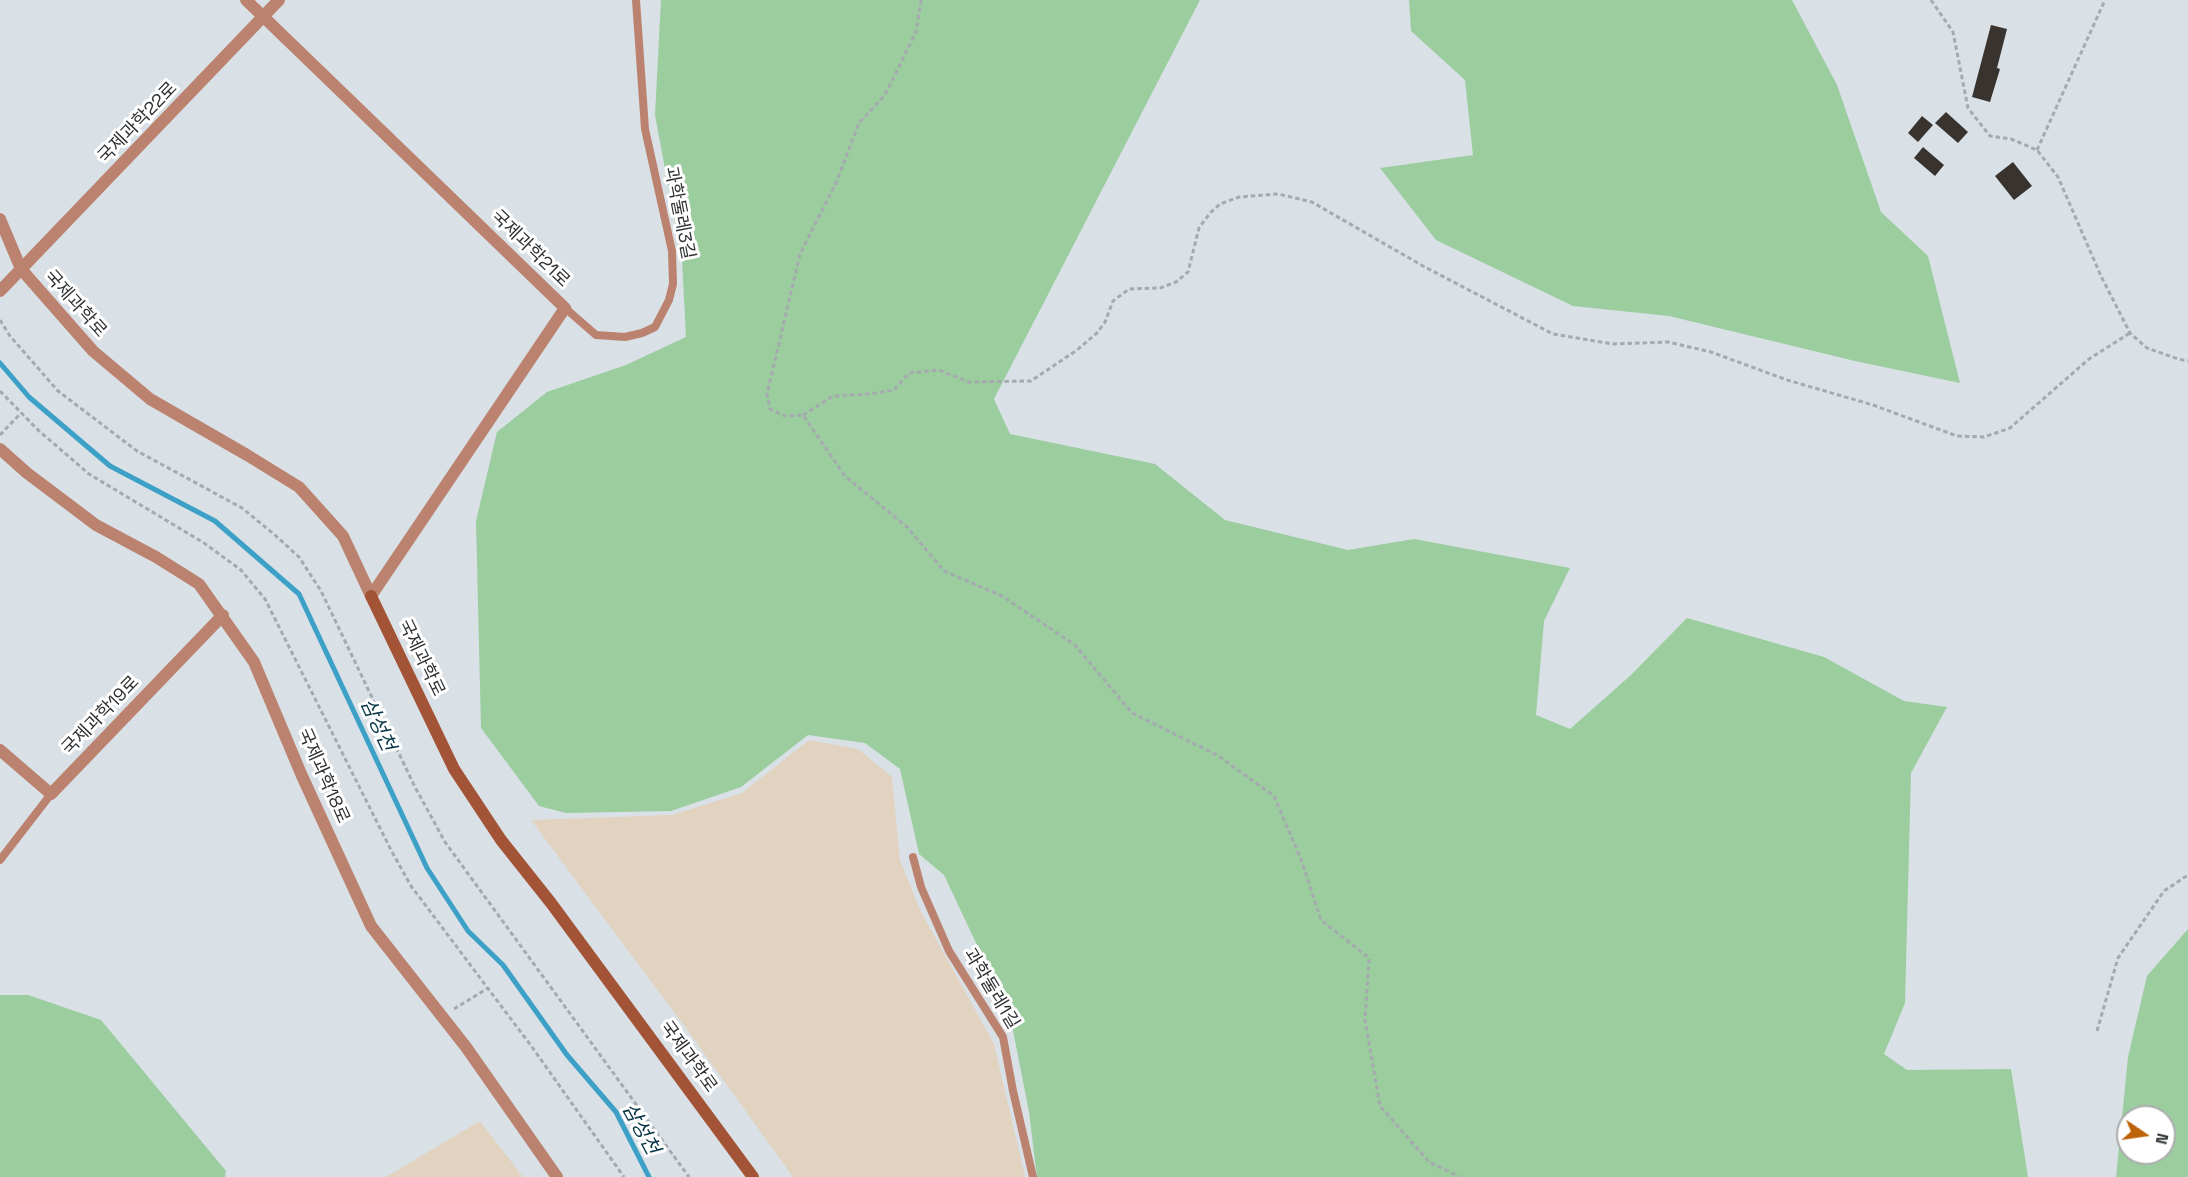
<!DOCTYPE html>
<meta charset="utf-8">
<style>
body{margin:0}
#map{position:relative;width:2188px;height:1177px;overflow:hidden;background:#d9e0e6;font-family:"Space Grotesk",sans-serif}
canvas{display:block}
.north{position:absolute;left:2116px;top:1105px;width:60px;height:60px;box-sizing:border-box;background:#fff;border:2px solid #acadae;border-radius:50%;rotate:103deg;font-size:16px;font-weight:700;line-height:24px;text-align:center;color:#2f3234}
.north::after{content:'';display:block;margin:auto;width:21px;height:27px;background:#bd6308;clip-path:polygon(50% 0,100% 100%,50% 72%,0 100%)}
</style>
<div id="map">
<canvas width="2188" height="1177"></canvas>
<div class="north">N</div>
</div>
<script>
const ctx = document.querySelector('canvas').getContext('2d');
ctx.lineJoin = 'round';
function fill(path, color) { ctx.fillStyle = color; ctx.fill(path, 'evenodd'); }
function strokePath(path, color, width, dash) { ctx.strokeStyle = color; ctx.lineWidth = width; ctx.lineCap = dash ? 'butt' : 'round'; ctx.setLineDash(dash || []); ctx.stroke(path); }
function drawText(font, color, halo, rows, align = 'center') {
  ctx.font = font + ' "Space Grotesk","Noto Sans KR",sans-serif'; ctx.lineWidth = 6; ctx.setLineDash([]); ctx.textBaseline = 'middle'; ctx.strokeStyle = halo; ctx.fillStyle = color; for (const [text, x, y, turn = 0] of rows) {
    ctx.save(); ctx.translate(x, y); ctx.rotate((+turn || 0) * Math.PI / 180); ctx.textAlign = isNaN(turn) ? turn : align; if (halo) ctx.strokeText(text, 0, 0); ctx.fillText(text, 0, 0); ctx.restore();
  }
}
fill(new Path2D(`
 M809,740L858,749L892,777L900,860L920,910L994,1044L1025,1177H793L688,1031L531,820L672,815L742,793Z
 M480,1121L523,1177H386Z`), '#e1d3c0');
fill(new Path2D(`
 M661,0H1200L994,399L1010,434L1155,464L1225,520L1348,550L1414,539L1570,568L1544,621L1536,715L1570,729L1631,675L1687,618L1824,657L1904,701L1947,707L1911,773L1905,1003L1884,1054L1907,1070L2011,1069L2028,1177H1037L1029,1112L1010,1015L944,875L919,854L900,769L865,743L808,735L741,787L671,811L566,813L539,806L481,728L476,521L497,432L547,392L626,365L686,337L682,260L655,115Z
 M1409,0H1792L1837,85L1881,212L1928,256L1960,383L1855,361L1669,316L1573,306L1436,240L1380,168L1473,155L1465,80L1411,31Z
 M2188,929V1177H2116L2128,1057L2147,976ZM2128,1117H2164V1153H2128Z
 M0,995H28L101,1020L226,1171L225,1177H0Z`), '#9bcd9f');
strokePath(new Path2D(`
 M0,363L29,397L110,466L215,521L299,594L427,868L468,931L503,965L567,1055L616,1112L649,1177`), '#3ca0c7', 5);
fill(new Path2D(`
 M1991,25L2007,29L1997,68L2000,69L1990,102L1972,97Z
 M1946,112L1968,132L1958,143L1935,123Z
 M1922,116L1933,125L1918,142L1908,133Z
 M1923,147L1944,165L1935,176L1914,158Z
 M2013,162L2032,186L2014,200L1995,176Z`), '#38332e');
strokePath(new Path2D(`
 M921,0L916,32L885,95L859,123L836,183L800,254L767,394L770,409L785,416L803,415L845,476L907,527L944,571L1002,596L1075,645L1132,713L1217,755L1274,796L1302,862L1321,920L1369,958L1365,1020L1380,1106L1429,1162L1460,1177
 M1931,0L1953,32L1968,108L1990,136L2011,139L2037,150L2058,177L2101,276L2130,333L2147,348L2178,359L2188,361
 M2037,150L2105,0
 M0,320L10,336L58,391L137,451L242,508L275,535L299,557L321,591L415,787L445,842L689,1177
 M0,391L38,430L89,474L204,543L241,570L265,599L391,850L411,886L532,1047L624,1177
 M803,415L833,396L870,394L894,390L909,373L939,370L969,382L1031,381L1077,350L1097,333L1105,322L1113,301L1129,289L1160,288L1176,282L1188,272L1199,228L1210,213L1220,204L1239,197L1278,194L1312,202L1423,266L1553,334L1613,344L1668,342L1711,352L1787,380L1873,405L1957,436L1984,437L2010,428L2089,359L2130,333
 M0,435L21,413
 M454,1009L488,988
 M2097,1031L2118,958L2164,891L2188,875`), '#a5aaaf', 3, [4.5, 3]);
strokePath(new Path2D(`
 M565,308L596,335L625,337L642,333L655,327L669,300L673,284L672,251L645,129L636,0
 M913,857L921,887L949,951L1003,1037L1013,1091L1033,1177
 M0,860L51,794`), '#bb836f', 8);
strokePath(new Path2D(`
 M246,0L565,308L371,596
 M0,219L21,269L93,351L150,399L247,455L299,487L343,536L371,596
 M0,291L279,0
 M0,449L27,473L96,525L156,557L199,584L254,662L302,776L371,926L466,1047L557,1177
 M0,750L51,794L223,615`), '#bb836f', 12);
strokePath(new Path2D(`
 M371,596L454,769L501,840L551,903L753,1177`), '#a45436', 12);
drawText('18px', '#2f3234', '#fff', [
 ["국제과학22로",138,123,-46],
 ["과학둘레3길",679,213,79],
 ["국제과학21로",530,249,44],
 ["국제과학로",75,304,48],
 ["국제과학로",421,658,64],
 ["국제과학19로",101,716,-46],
 ["국제과학18로",323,776,66],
 ["과학둘레1길",991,989,59],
 ["국제과학로",688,1057,54]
]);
drawText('italic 20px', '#083647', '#fff', [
 ["삼성천",377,725,65],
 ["삼성천",640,1129,61]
]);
</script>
